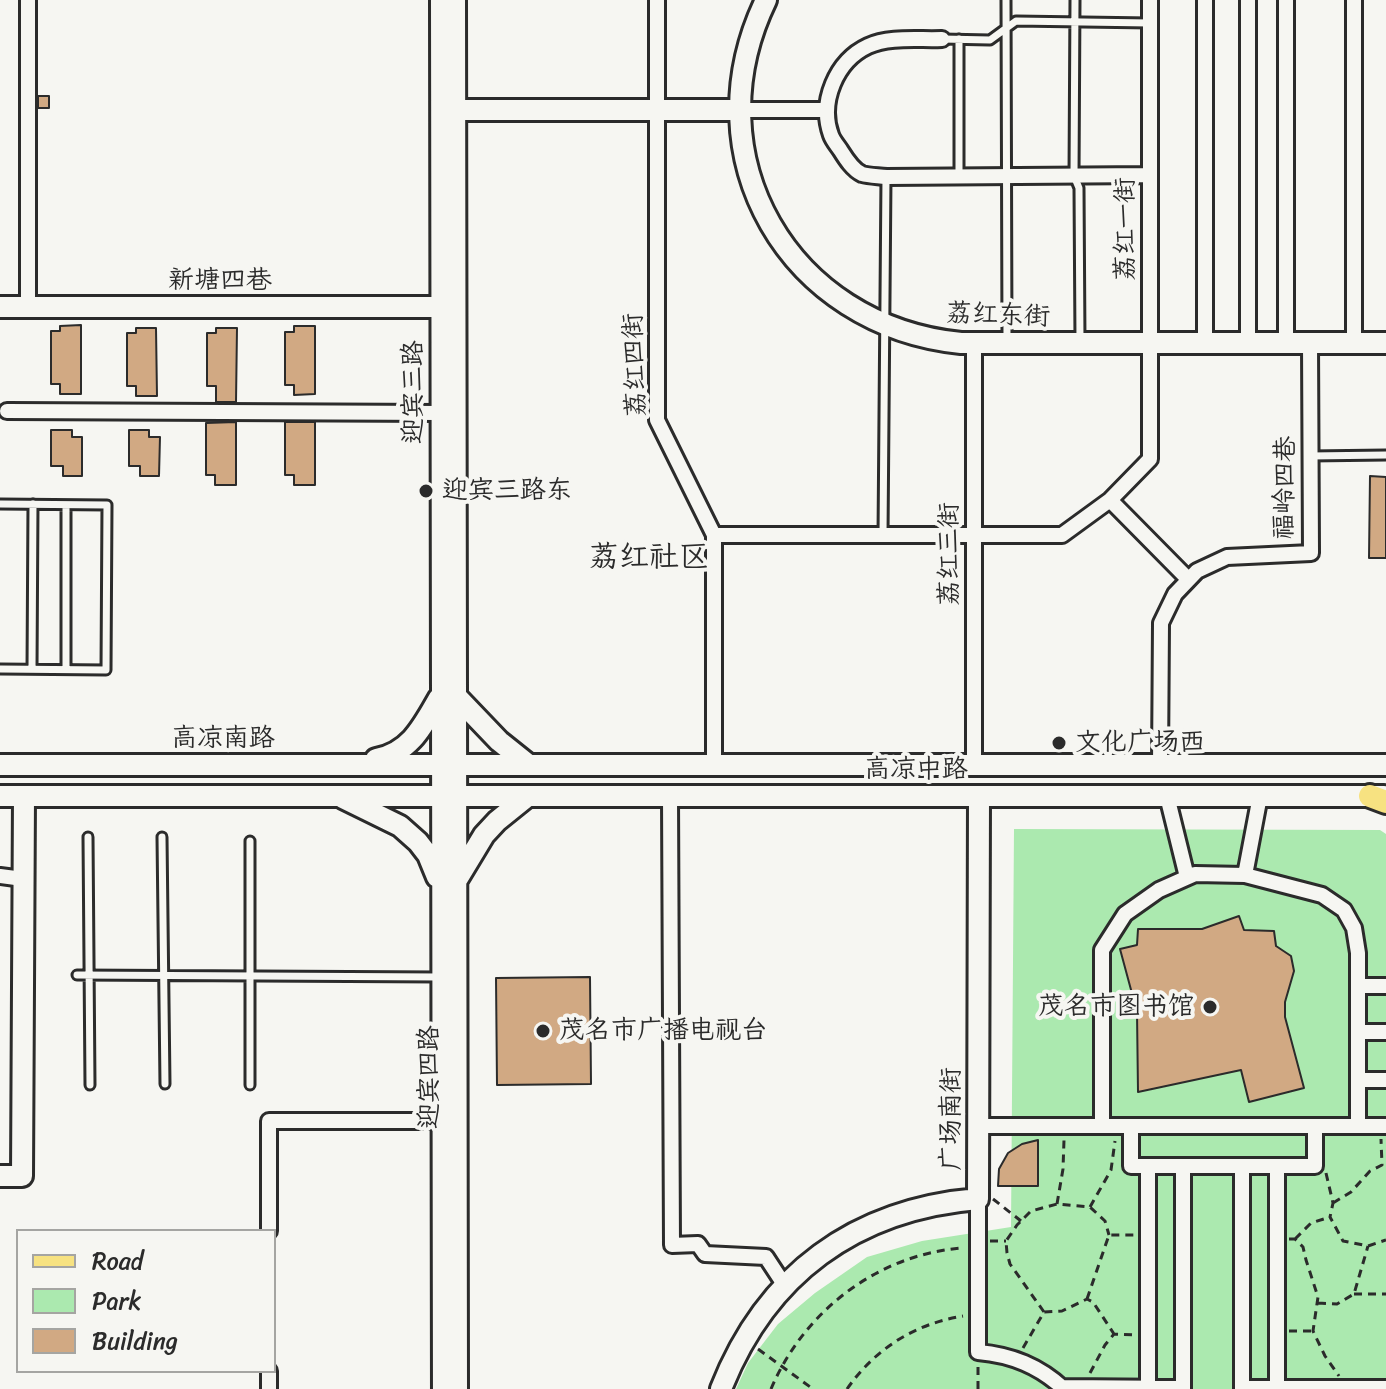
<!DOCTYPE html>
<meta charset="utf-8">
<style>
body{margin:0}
#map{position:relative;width:1386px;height:1389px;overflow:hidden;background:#f6f6f2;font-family:Sriracha,sans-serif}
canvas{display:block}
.legend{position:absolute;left:16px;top:1229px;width:260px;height:144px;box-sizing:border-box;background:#f6f6f2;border:2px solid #a5a5a2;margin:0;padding:10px 14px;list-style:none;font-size:24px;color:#2b2b2b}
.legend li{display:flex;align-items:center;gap:16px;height:40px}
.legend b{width:40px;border:2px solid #a5a5a2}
</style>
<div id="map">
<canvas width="1386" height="1389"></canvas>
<ul class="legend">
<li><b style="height:10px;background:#f7e281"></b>Road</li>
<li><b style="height:22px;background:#abe9af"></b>Park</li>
<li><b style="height:22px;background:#d1a983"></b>Building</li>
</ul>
</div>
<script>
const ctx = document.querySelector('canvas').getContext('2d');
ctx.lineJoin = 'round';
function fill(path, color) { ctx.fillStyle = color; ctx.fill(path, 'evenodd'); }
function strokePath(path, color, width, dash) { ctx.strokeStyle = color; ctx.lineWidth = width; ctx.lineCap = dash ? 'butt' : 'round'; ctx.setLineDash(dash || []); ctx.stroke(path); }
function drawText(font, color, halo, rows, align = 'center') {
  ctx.font = font + ' Sriracha,"LXGW WenKai TC",sans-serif'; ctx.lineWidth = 8; ctx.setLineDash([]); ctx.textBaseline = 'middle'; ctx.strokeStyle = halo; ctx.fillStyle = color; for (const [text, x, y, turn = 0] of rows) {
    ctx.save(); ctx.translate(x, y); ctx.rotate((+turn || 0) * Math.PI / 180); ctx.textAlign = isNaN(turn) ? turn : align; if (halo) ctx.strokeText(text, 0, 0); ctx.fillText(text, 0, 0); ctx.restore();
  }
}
fill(new Path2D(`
 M1014,829L1380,830L1386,834V1389H736L748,1363L778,1324L815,1293L867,1257L922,1241L1011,1227Z`), '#abe9af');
const building = new Path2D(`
 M38,96H49V108H38Z
 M81,325V394H60V384H51V331H60V326Z
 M294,326H315V394L294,395V385H285V332H294Z
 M136,328H156L157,396H136V386H127V333H136Z
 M216,328H237L236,402H216V386H207V333H216Z
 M236,422V485H215V475H206V423Z
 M285,422H315V485H294V475H285Z
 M51,430H72V437H82V476H63V466H51Z
 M129,430H149V437H160L159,476H140V466H129Z
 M1370,476L1386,477V558H1369Z
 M1239,916L1244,930L1274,931L1276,946L1291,956L1294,971L1285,1002V1017L1304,1088L1249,1102L1241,1070L1138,1092L1137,1012L1120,949L1137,945L1138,929H1202Z
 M590,977L591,1084L497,1085L496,978Z
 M1038,1140V1186H998L999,1169L1008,1153L1022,1144Z`);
fill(building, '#d1a983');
strokePath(building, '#2b2b2b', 2);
const lane = new Path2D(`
 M1006,0L1007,341
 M1075,0L1074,176L1079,188L1080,341
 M942,39L990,40L1016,21L1150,23
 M959,177V39
 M1310,456L1386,455
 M0,504L107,505L106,670L0,669
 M883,535L886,177
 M32,669L33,504
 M66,669V505
 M88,837L90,1085
 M162,837L165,1084
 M250,841V1085
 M77,975L439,977`);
const street = new Path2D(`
 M28,0V307
 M657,0V420L714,535V765
 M1205,0V343
 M1248,0V343
 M1286,0V343
 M1354,0V343
 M942,39C919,40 889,36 868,46C836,61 819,102 831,135C833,141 838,146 841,151C846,159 853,170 862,174C869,176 879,176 886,177L1150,175
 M740,110H827
 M974,343V765
 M7,411L440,413
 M1110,500L1188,579
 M714,535H1062L1110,500L1150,459V0
 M1160,765L1161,623L1175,594L1197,571L1227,557L1311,553L1310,343
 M670,796L672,1245L698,1244L705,1254L766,1257L785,1286
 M1167,796L1187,877
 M1245,875L1260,796
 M0,876L23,879
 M1358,986H1386
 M1358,1032H1386
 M1358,1080H1386
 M978,1126H1386
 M1102,1126V950L1125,914L1159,890L1195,874L1245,875L1322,895L1344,910L1354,928L1358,953V1126
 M1131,1126V1166H1315V1126
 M1148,1166V1389
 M1183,1166V1389
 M1242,1166V1389
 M1277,1166V1389
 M978,1199V1352C1012,1355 1039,1366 1064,1389
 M269,1231V1121H452
 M1062,1387L1183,1388
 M1242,1388H1386
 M269,1389V1371`);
const secondary = new Path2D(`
 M441,0L443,1389
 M455,0L457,1389
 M766,0C690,157 789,326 961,343H1386
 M455,110H740
 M0,307H440
 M455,695L499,741L529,765
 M376,759C410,753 423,726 439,698
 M0,765H1386
 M0,796H1384
 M343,798L400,826L418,842L428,855L437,877
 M455,883L484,835L497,821L528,796
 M0,1176H22L24,796
 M721,1389C766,1274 855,1209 978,1199L979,796`);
const primary = new Path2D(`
 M1370,796L1386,802`);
strokePath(lane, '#2b2b2b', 13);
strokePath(street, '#2b2b2b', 20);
strokePath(secondary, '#2b2b2b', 26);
strokePath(primary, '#2b2b2b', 28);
strokePath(new Path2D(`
 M1326,1173L1333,1203L1330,1217L1343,1241L1368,1246L1386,1240
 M993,1199L1021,1221
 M1333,1203L1351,1192L1370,1171L1382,1165L1381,1139
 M1057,1204L1063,1169L1064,1140
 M1090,1207L1111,1170L1115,1141
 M1289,1239H1295L1303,1247L1306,1260L1318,1297L1313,1331L1325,1356L1339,1376
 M1295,1239L1311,1223L1330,1217
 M990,1241H1006
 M1354,1294H1386
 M1087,1299L1109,1235H1134
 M1318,1303L1337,1304L1354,1294L1368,1246
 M1044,1312L1010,1264L1007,1253L1006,1241L1017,1225L1031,1211L1057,1204L1090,1207L1105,1221L1109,1235
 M1289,1331H1313
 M1023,1348L1044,1312L1062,1311L1087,1299L1093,1302L1114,1334
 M758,1349L813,1389
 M978,1367V1389
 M1090,1373L1105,1345L1114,1334L1136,1335
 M771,1389C804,1311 878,1254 963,1248
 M847,1389C875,1349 914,1324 963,1316`), '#2b2b2b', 3, [8, 6]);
strokePath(lane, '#f6f6f2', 7);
strokePath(street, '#f6f6f2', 14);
strokePath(secondary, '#f6f6f2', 20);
strokePath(primary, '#f7e281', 22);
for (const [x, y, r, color] of [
 [426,491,8,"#2b2b2b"],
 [1059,743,8,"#2b2b2b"],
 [1210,1007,8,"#2b2b2b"],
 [543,1031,8,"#2b2b2b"]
]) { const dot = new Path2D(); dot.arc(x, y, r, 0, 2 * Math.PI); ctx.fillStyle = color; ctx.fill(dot); strokePath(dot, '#f6f6f2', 3); }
drawText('26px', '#2b2b2b', '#f6f6f2', [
 ["荔红一街",1126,229,-90],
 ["新塘四巷",220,281],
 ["荔红东街",998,316,2],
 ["荔红四街",636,365,-92],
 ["迎宾三路",414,392,-90],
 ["福岭四巷",1286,488,-89],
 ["荔红三街",950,554,-90],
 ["高凉南路",223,739],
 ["高凉中路",916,770],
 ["迎宾四路",430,1077,-90],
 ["广场南街",952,1119,-90]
]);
drawText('26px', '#2b2b2b', '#f6f6f2', [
 ["迎宾三路东",442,491],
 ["文化广场西",1075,743],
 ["茂名市图书馆",1194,1007,"right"],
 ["茂名市广播电视台",559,1031]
], 'left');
drawText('30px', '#2b2b2b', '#f6f6f2', [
 ["荔红社区",649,558]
]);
</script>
